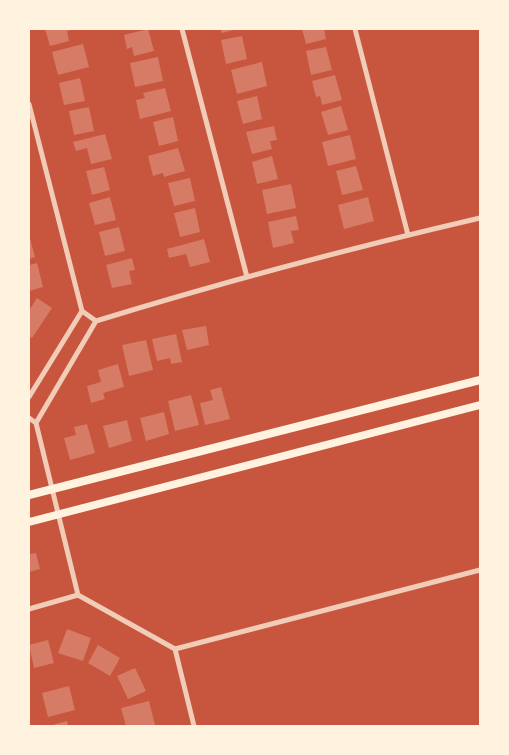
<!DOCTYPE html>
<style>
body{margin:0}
#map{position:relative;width:509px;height:755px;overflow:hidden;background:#c8553d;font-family:"Archivo Narrow",sans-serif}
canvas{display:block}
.frame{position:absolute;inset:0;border:30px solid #fff3e0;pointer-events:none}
</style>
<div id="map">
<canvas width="509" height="755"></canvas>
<div class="frame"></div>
</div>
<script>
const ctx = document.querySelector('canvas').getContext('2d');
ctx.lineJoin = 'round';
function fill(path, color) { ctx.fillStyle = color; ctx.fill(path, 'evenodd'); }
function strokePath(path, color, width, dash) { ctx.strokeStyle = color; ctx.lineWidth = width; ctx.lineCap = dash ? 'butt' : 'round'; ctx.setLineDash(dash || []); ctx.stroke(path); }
fill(new Path2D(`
 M45,29H74L67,31L69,41L50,46Z
 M148,29L154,51L134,56L132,47L127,49L124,35Z
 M220,29H237L222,33Z
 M302,29H324L326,39L306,44Z
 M242,36L247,59L226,64L221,40Z
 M83,44L89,67L58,75L52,52Z
 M326,47L332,70L311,75L306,51Z
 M158,57L163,81L135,87L130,63Z
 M262,62L267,86L237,94L231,70Z
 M335,75L342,100L322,105L320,96L316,97L312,81Z
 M80,78L85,101L64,105L59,83Z
 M165,88L171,111L140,119L136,100L145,98L143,93Z
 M257,96L262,119L243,124L237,101Z
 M341,106L348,130L328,135L321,112Z
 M89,107L94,131L74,135L69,111Z
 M173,117L178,141L159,146L153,122Z
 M274,126L277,140L270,141L272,149L252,154L246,132Z
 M105,134L112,159L91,164L87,148L76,151L73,142Z
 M350,135L356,159L328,166L322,142Z
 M178,148L185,171L164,177L163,173L153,176L148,156Z
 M272,156L278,179L257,184L252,162Z
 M356,166L363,190L342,195L336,171Z
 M104,167L110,190L92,195L86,171Z
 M190,178L195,201L174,206L168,183Z
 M291,184L296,208L267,214L262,190Z
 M110,197L116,220L95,225L89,203Z
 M368,197L374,221L344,229L338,205Z
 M195,208L200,232L180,237L174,213Z
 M296,216L299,230L291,231L294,243L273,248L268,222Z
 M119,227L125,251L105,256L99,232Z
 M29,235L35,257L29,259Z
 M204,239L210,262L190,267L186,254L169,258L167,249Z
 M132,258L135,270L129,271L132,284L112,288L106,265Z
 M37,263L43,287L29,291V265Z
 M37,298L52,308L32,338L29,336V308L30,309Z
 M206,326L209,345L187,350L182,330Z
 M176,334L182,362L171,364L170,358L157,361L152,339Z
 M146,340L153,370L129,376L122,345Z
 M118,364L124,387L103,393L105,399L91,403L87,386L101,382L98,370Z
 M221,387L230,419L205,425L200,403L213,400L210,390Z
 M191,395L199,425L175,431L168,401Z
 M164,412L169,434L146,441L140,418Z
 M127,420L132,441L109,448L103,426Z
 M87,424L95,453L70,460L64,438L76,435L74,427Z
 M36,553L40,569L29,572V554Z
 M67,629L91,638L83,661L58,653Z
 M48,640L54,663L34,668L29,645Z
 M98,645L120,658L110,676L88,663Z
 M135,668L146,691L128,699L117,676Z
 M69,686L75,710L48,717L42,693Z
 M149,701L155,725L126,726L121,708Z
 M67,721L68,726H49Z`), '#d67c66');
strokePath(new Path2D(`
 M182,29L247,277
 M355,29L408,235
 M29,104L82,311
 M82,311L96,321
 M29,397L82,311
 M29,418L36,423
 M36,423L96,321C223,282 351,248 480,218
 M36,423L78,595
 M29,609L78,595L175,649L480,570
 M175,649L194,726`), '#f1ccb7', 5);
strokePath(new Path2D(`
 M29,495L480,380
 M29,522L480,405`), '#fff3e0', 8);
</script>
